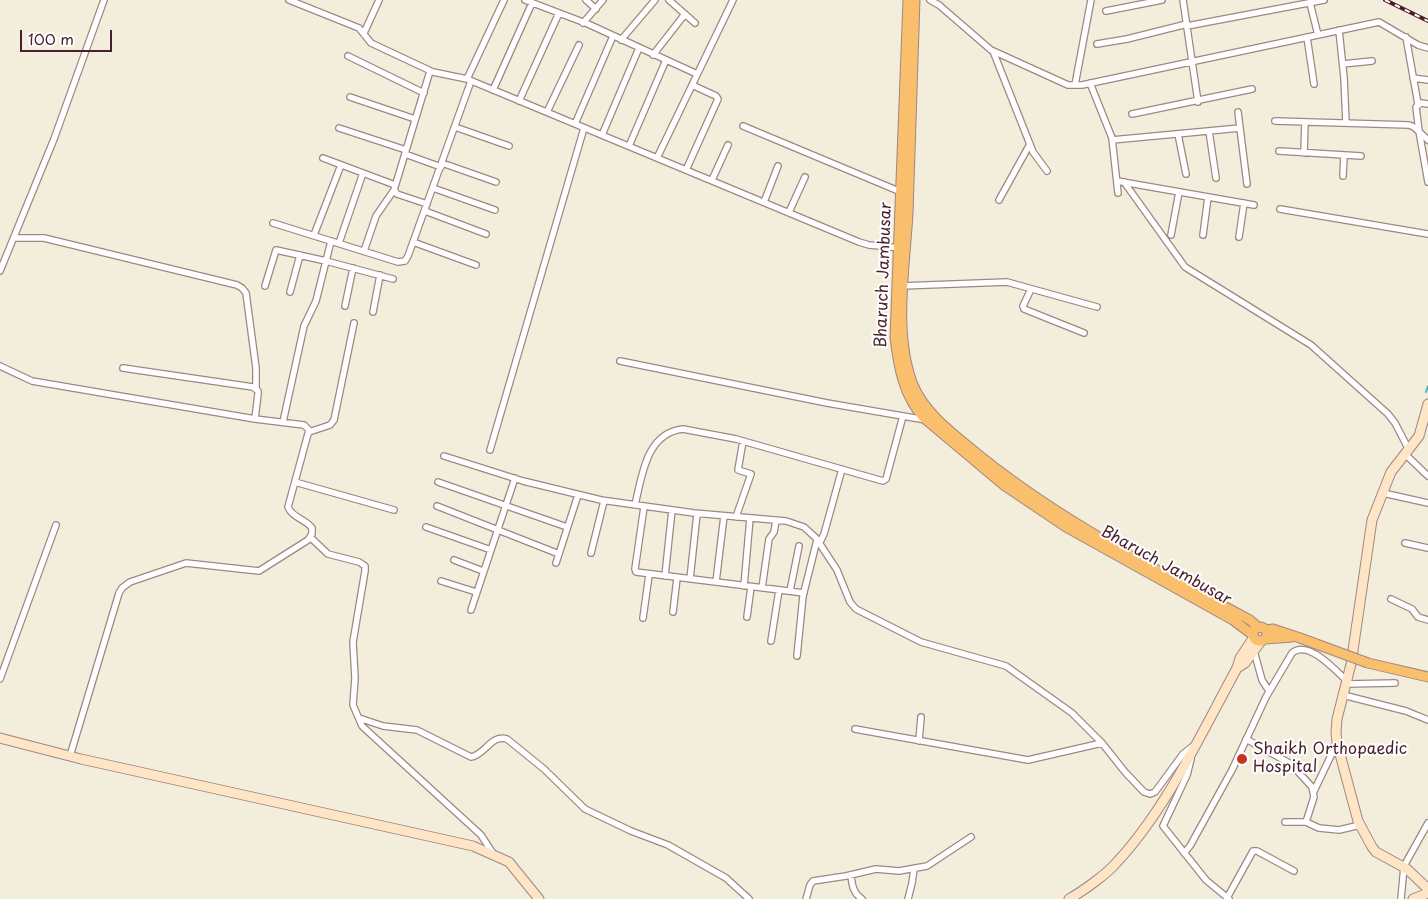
<!DOCTYPE html>
<style>
body{margin:0}
#map{position:relative;width:1428px;height:899px;overflow:hidden;background:#f3eedc;font-family:"Playpen Sans",sans-serif}
canvas{display:block}
.scale{position:absolute;left:20px;top:30px;width:92px;height:22px;box-sizing:border-box;border:2px solid #4a1f2b;border-top:0;padding-left:6px;font-size:15px;line-height:18px;white-space:nowrap;color:#4a1f2b;-webkit-text-stroke:4px #fff;paint-order:stroke}
</style>
<div id="map">
<canvas width="1428" height="899"></canvas>
<div class="scale">100 m</div>
</div>
<script>
const ctx = document.querySelector('canvas').getContext('2d');
ctx.lineJoin = 'round';
function strokePath(path, color, width, dash) { ctx.strokeStyle = color; ctx.lineWidth = width; ctx.lineCap = dash ? 'butt' : 'round'; ctx.setLineDash(dash || []); ctx.stroke(path); }
function drawText(font, color, halo, rows, align = 'center') {
  ctx.font = font + ' "Playpen Sans",sans-serif'; ctx.lineWidth = 4; ctx.setLineDash([]); ctx.textBaseline = 'middle'; ctx.strokeStyle = halo; ctx.fillStyle = color; for (const [text, x, y, turn = 0] of rows) {
    ctx.save(); ctx.translate(x, y); ctx.rotate((+turn || 0) * Math.PI / 180); ctx.textAlign = isNaN(turn) ? turn : align; if (halo) ctx.strokeText(text, 0, 0); ctx.fillText(text, 0, 0); ctx.restore();
  }
}
strokePath(new Path2D(`
 M1426,392L1428,386`), '#50aecf', 2);
const street = new Path2D(`
 M289,0L359,28L371,43L433,72L467,79L859,242L869,245L901,248
 M525,0L588,24L697,74
 M586,0L596,9
 M669,0L695,23
 M930,0L939,5L991,50L1068,85H1082L1379,22L1418,45L1428,48
 M1183,0L1198,102
 M1310,3L1318,35
 M1106,11L1162,0
 M583,23L603,0
 M1187,26L1324,0
 M1339,30L1344,78L1346,123
 M364,33L379,0
 M1307,37L1314,84
 M1406,37L1418,104
 M621,40L655,0
 M1097,44L1127,39L1187,24
 M993,51L1033,152L1047,171
 M653,55L685,14
 M348,56L424,93
 M1343,64L1372,61
 M1413,78L1428,80
 M467,79L504,0
 M1090,83L1112,138L1118,193
 M1075,85L1091,0
 M493,90L532,3
 M350,97L415,119
 M519,101L559,13
 M1428,104L1421,103L1416,107L1419,131L1428,182
 M547,112L579,45
 M1238,112L1247,184
 M1132,114L1252,89
 M1275,121L1409,125L1414,127L1428,140
 M575,124L613,36
 M743,126L901,192
 M455,127L509,146
 M339,128L406,150
 M1209,131L1216,178
 M1178,134L1186,174
 M602,135L639,48
 M1112,140L1240,128
 M629,146L666,60
 M1279,151L1361,156
 M1304,153L1305,122
 M405,154L441,167
 M323,158L395,185
 M657,158L733,0
 M442,163L496,182
 M686,170L718,99L716,96L692,85
 M1343,176L1344,155
 M712,180L728,145
 M1117,181L1254,205
 M1124,182L1185,267L1311,345L1388,414L1395,423L1409,450
 M433,188L495,210
 M999,200L1030,144
 M764,202L778,166
 M427,204L397,194L394,190L430,71
 M1280,209L1428,234
 M425,211L486,234
 M789,212L805,177
 M273,223L398,262L405,261L408,256L471,81
 M314,235L341,165
 M1171,235L1179,192
 M1203,235L1208,197
 M1239,237L1244,203
 M14,238H44L237,285L242,288L246,293L256,368V389
 M413,242L476,265
 M339,243L363,173
 M364,251L376,216L394,190
 M0,271L54,139L104,0
 M265,286L276,250L326,261L393,279
 M901,286L1007,282L1097,307
 M1031,289L1023,306L1024,309L1084,333
 M290,292L300,255
 M345,306L353,268
 M373,312L380,275
 M620,361L827,403L926,420
 M0,366L32,381L255,419L304,425L309,430L288,507C292,518 306,519 312,528V534L308,540L259,571L186,563L130,582L122,588L119,593L70,756
 M123,368L253,387L258,391V394L255,419
 M283,422L304,326L316,301L331,241
 M309,432L330,425L334,420L354,323
 M490,450L584,128
 M1405,454L1428,476
 M444,456L523,481L601,500L694,513L786,521L804,527L816,538L837,570L850,602L856,609L921,642L1006,666L1072,713L1102,743L1125,772L1144,792L1150,794L1155,792L1183,754L1193,746
 M295,482L394,510
 M438,482L567,527
 M1383,493L1428,503
 M635,505C642,476 646,433 683,429L736,439L883,481L886,479L903,416
 M437,506L559,554
 M644,507L635,569L636,572L804,593
 M736,517L751,474L738,470L743,441
 M426,527L491,550
 M310,537L328,554L359,562L365,566V571L353,642L355,678L353,705L362,726L481,835L494,855
 M1405,543L1428,548
 M819,544L824,534L842,469
 M591,553L604,501
 M454,560L483,571
 M556,563L578,495
 M665,576L672,510
 M690,579L697,514
 M441,581L476,592
 M716,582L724,516
 M744,586L750,518
 M762,588L769,539L774,532L776,521
 M790,591L799,546
 M1391,599L1412,609L1418,617L1428,620
 M471,610L515,478
 M673,612L677,578
 M747,617L751,587
 M643,618L649,575
 M771,641L779,590
 M1254,651L1262,680L1269,691
 M797,656L803,596L817,540
 M0,679L56,525
 M1346,684L1395,683
 M1343,695L1406,711L1428,720
 M359,718L383,726L417,730L471,757C485,755 491,734 507,739L544,769L585,809L631,831L668,845L726,878L749,899
 M855,729L1028,760L1102,743
 M1246,739L1291,764L1312,787L1314,797L1306,822
 M919,741L921,717
 M1191,759L1187,775L1163,826L1206,880L1229,899
 M1314,791L1337,743
 M1285,822H1306L1319,828L1339,830L1360,825
 M1184,853L1190,846L1232,770L1266,697L1292,653C1308,639 1336,671 1347,681
 M851,875C852,885 853,893 862,899
 M1227,898L1253,851H1257L1294,871
 M806,899L810,885L813,881L846,876L876,869L899,871L927,866L971,837
 M908,899L912,883L914,869
 M1401,899L1404,866L1428,823`);
const secondary = new Path2D(`
 M1428,404L1419,436L1391,472L1372,520L1351,664L1337,719L1336,732L1337,743L1358,821L1372,847L1376,852L1407,869L1428,889
 M1237,668L1245,663L1261,641
 M0,738L81,759L473,846L509,862L539,899
 M1069,899C1083,891 1107,874 1117,862C1167,808 1202,732 1237,668L1240,658L1254,637
 M1413,899L1428,893`);
const primary = new Path2D(`
 M908,0L895,337C898,365 904,398 924,418L1005,486L1066,527L1233,620L1253,635
 M915,0C913,71 911,142 908,213C905,268 893,333 913,385C924,411 948,430 969,447C1054,518 1153,568 1250,620L1259,628
 M1253 634a7 7 0 1 1 14 0a7 7 0 1 1-14 0Z
 M1266,630L1273,629L1300,638
 M1265,639L1292,637
 M1368,663L1428,677`);
strokePath(street, '#9e8684', 8);
strokePath(secondary, '#9e8684', 11);
strokePath(primary, '#9e8684', 11);
strokePath(street, '#fff', 5.5);
strokePath(secondary, '#fde5c5', 9);
strokePath(primary, '#f9bf6d', 9);
const rail = new Path2D(`
 M1385,0L1428,21`);
strokePath(rail, '#4a1f2b', 4);
strokePath(rail, '#fff', 2, [5.5]);
const primaryBridge = new Path2D(`
 M1300,638L1368,663`);
strokePath(primaryBridge, '#9e8684', 11, []);
strokePath(primaryBridge, '#f9bf6d', 9);
for (const [x, y, r, color] of [
 [1242,759,6,"#c8321e"]
]) { const dot = new Path2D(); dot.arc(x, y, r, 0, 2 * Math.PI); ctx.fillStyle = color; ctx.fill(dot); strokePath(dot, '#fff', 2); }
drawText('16px', '#4a1f2b', '#fff', [
 ["Bharuch Jambusar",884,275,-88],
 ["Bharuch Jambusar",1166,566,29]
]);
drawText('16px', '#4a1f2b', '#fff', [
 ["Shaikh Orthopaedic",1253,750],
 ["Hospital",1253,768]
], 'left');
</script>
